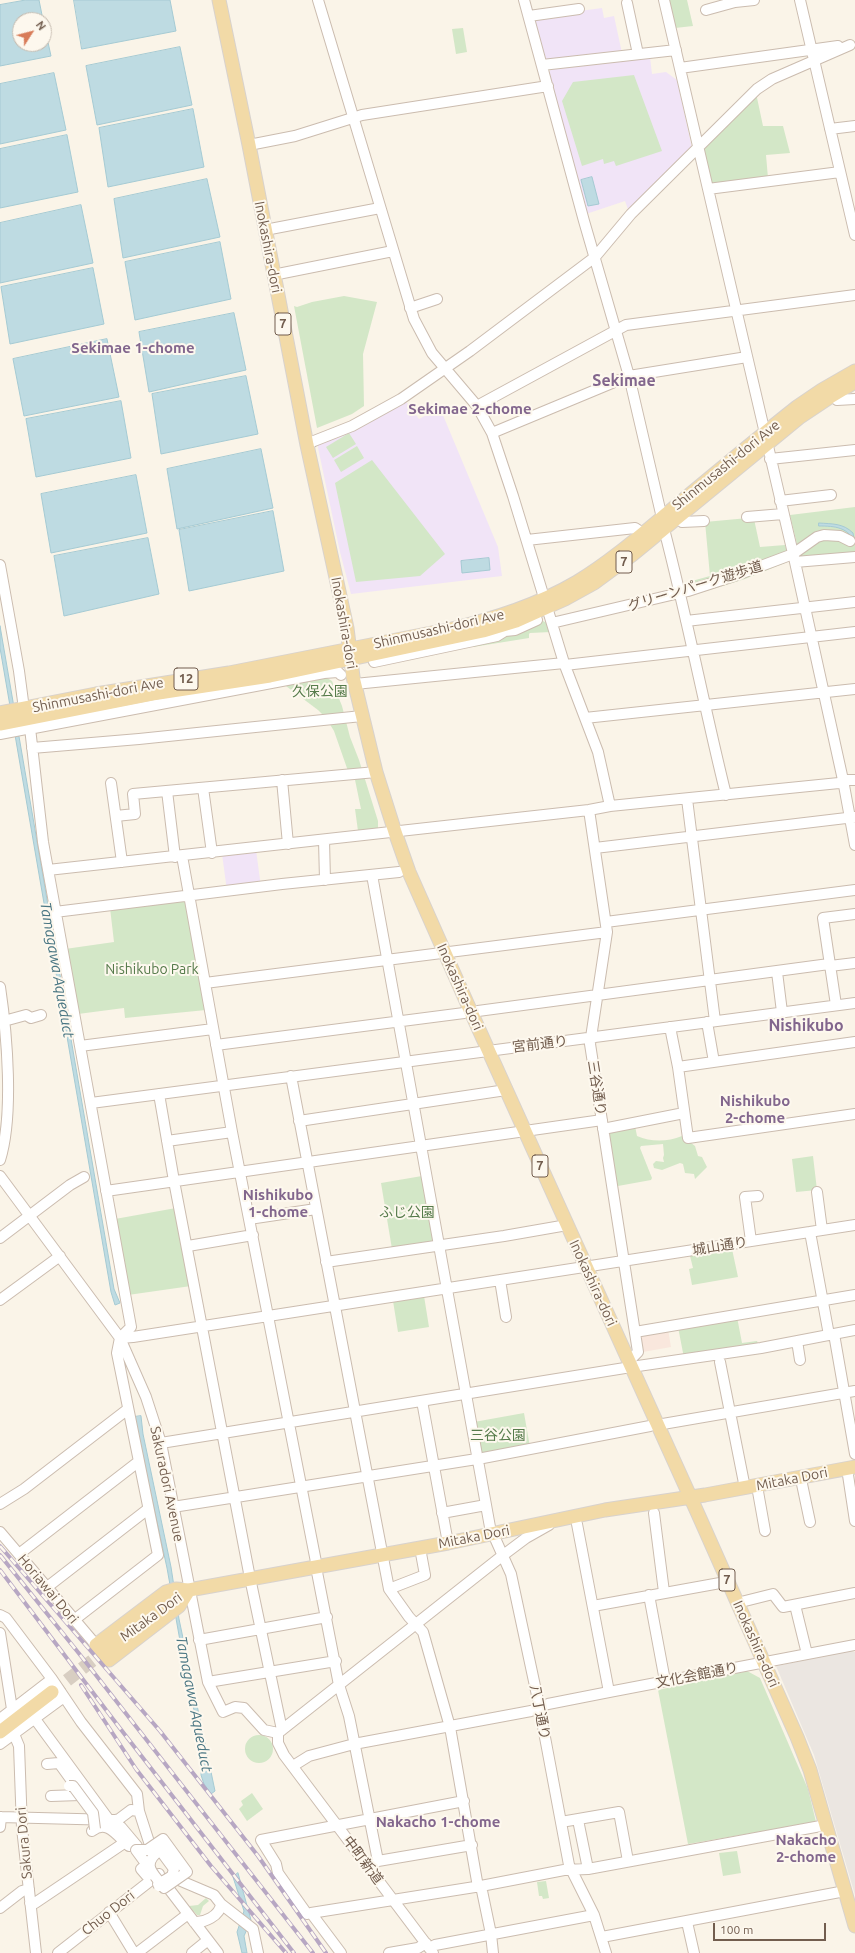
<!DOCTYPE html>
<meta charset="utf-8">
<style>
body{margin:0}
#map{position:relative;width:855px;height:1953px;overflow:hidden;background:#faf4e8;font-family:Ubuntu,sans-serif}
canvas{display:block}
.north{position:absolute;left:12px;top:12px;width:40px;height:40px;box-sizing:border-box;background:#fdf8ee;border:1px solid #c5baae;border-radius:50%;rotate:54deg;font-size:11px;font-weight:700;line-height:16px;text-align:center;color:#725d4e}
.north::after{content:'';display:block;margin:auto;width:14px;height:18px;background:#d87c59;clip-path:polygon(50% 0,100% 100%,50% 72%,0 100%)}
.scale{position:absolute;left:713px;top:1923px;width:113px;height:18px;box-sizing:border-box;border:2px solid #725d4e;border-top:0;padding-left:5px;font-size:12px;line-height:14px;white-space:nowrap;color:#725d4e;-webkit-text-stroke:3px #fdf8ee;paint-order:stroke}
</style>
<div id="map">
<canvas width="855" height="1953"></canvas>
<div class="north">N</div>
<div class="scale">100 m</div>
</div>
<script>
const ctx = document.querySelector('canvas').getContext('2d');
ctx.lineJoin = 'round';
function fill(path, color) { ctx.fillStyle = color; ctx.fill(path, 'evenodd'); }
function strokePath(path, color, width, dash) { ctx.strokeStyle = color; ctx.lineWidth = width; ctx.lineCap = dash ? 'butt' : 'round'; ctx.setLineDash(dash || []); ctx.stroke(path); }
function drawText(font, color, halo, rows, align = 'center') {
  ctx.font = font + ' Ubuntu,"Noto Sans JP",sans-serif'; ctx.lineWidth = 4; ctx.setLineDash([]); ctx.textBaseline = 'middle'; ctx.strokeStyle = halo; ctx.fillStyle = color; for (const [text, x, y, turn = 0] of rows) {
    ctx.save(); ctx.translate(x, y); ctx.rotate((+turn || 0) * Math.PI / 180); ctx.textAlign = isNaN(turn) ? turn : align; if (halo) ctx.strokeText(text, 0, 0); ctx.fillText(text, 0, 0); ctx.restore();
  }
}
fill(new Path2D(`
 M668,1329L671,1347L643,1352L640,1334Z`), '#f9e7dd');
fill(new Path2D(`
 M850,1651L855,1652V1895L814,1755L776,1666Z`), '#ebe6e1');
fill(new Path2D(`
 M602,8L604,18L614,16L622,53L549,61L543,57L533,21L536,17Z
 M650,57L652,74L666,72L677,80L692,148L629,212L625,201L586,214L549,72L552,68Z
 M405,400L419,419L440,408L498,547L502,576L351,594L340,552L317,443Z
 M256,850L261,887L227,891L222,854Z`), '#f1e4f7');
fill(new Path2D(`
 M669,0H687L693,26L675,28Z
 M463,28L467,52L456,54L452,29Z
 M634,75L662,151L616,166L614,161L604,164L603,159L582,166L562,101L573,82Z
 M756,93L763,126H783L790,153L766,155L768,178L712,185L703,145Z
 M344,296L377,302L363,354L364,406L352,414L317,428L294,306L297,307L312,302Z
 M349,433L356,444L333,458L326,447Z
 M357,446L364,458L341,472L334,460Z
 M372,460L445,554L420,576L356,582L335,483Z
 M855,507V553L800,557L790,515Z
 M748,518L754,519L760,547L785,545L790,561L745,579L684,598L681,584L710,576L705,522Z
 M543,621L549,624L551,632L530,633L529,634V638L473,647V642Z
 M322,675L332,681L342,706L350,737L359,760L378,821V829L358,831L355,809H361L354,775L348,771L334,731L326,718L318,710L282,683Z
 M185,900L206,1010L125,1018L124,1008L78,1014L65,949L114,942L110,908Z
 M635,1126L637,1136C651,1142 667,1142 682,1136L695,1146L698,1156L702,1157L707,1167L695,1179L694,1174L685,1173L683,1164L680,1163L662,1170L654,1168L653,1164L656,1161L664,1162L663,1158L664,1155L663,1144L641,1146L640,1148L652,1178L651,1180L618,1186L613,1179L607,1130Z
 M813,1156L817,1190L796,1192L792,1159Z
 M422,1176L433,1241L430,1243L392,1249L381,1183Z
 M176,1208L191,1286L128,1295L115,1219Z
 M732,1249L738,1277L692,1285L689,1269L693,1268L690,1256Z
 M424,1296L429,1327L398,1332L393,1301Z
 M737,1317L742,1343L757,1341L759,1346L684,1358L678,1327Z
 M524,1413L530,1447L483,1455L480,1452L474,1422Z
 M747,1671L760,1678L808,1789L816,1822L688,1844L658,1690Z
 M245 1749a14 14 0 1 1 28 0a14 14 0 1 1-28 0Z
 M252,1793L263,1809L247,1821L239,1809L243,1805L241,1801Z
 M737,1851L741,1873L723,1876L719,1853Z
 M546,1881L549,1898L543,1899L542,1896H539L537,1882Z
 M206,1898L209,1901L203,1906L200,1915H197L189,1906L198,1905Z`), '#d3e7c7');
const water = new Path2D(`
 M26,0H39L43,20H20V44H44V24L51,56L0,66V5Z
 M74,0H170L176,31L82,49Z
 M180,47L192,105L97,125L86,66Z
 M54,73L66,130L0,144V84Z
 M193,109L204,167L108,187L99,128Z
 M67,135L78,192L0,208V149Z
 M592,177L599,204L588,206L581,180Z
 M207,179L220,237L123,258L114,199Z
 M81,205L93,263L0,283V223Z
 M220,242L231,299L135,320L125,262Z
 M93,268L104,324L10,344L1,287Z
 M234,313L246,370L149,392L139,332Z
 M107,339L119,397L24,416L13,359Z
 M246,376L258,434L161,454L152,394Z
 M121,401L131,458L36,477L26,419Z
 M261,449L273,508L177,529L167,469Z
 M136,475L147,533L51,553L41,494Z
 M273,511L284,571L189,591L179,530Z
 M819,523C832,524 843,523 853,533L855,544C849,527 835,526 819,526Z
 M148,538L159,594L64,616L54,556Z
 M489,558L490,570L462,573L461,561Z
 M0,626L114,1289L120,1303L115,1305L111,1292L0,648Z
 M141,1416L143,1434L171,1567L179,1619L215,1791L211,1794L204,1784L201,1775L202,1759L193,1705L184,1665L181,1657L182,1652L167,1568L134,1417Z
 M238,1873L251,1920L244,1936L247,1953H242L237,1932L244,1911L233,1877Z`);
fill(water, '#bedbe2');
strokePath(water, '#a5cad3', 1);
strokePath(new Path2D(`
 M52,1692L110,1647`), '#d8cec2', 13, [13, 6]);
const minor = new Path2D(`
 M318,0L414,319L432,353L477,406L492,433L513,496L564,663L598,752L610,806
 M524,0L584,221L629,376L662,518
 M664,0L795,562L843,780L855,845
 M800,0L855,235
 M627,3L638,54
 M706,10L735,2L754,0
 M529,16L579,9
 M542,65L676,50
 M680,68L838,46
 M830,129L855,126
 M249,145L295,136L362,115L548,86
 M708,189L840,172
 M265,230L380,208
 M273,275L393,251
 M410,308L437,299
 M837,400L855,399
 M477,406L626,325L855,295
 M492,433L629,376L747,357
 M307,445L314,441L352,426L401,399L470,351L595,257L631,214L757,89L772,79L850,45
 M770,459L855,450
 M780,501L831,495
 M747,517L783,514
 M682,522L704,521
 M664,529C687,617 704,706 726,795
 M527,540L635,528L638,530
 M795,562L855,557
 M0,565L19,671L24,709L30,728L43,842L131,1327L120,1338L117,1353L158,1555L74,1620
 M686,621L855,602
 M556,622L688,591L737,575L793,554L817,537L824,535L840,536L850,541
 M374,662L497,636L505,631L515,630L537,620
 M565,665L855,632
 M355,684L564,663
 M585,718L855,689
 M34,728L324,673L338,672L341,675
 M0,734L26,729
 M32,748L139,739L362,716
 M282,780L288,844
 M111,783L122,862
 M203,788L212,853
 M167,791L175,857
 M687,799L715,1021
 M589,810L607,932L590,1044L638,1352L629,1361
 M116,816L135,814L133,794L376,772
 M324,840L325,880
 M595,848L855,817
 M182,856L232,1132L317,1567
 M48,870L589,810L610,806L839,783L843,780H855
 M372,875L490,1527L511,1574L538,1700L569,1865L594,1915L606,1953
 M55,912L282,884L399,872
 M606,922L855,890
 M830,966L855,963
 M777,972L782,1012
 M205,983L607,932
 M0,987C7,1034 14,1115 0,1160
 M836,1005L823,918L855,914
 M478,1011L829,964
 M4,1021L26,1015L31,1018L41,1015
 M707,1022L714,1062
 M670,1027L678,1067L688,1138L855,1114
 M216,1045L464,1013
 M80,1046L213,1029
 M678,1067L855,1042
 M291,1076L389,1589L409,1617L423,1632L450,1727L478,1887
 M159,1094L174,1181L250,1578L282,1730
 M91,1103L855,1003
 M299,1121L506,1090
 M603,1129L684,1113
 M167,1141L232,1132
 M0,1176L120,1338L146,1397L161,1443L208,1682L223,1712L235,1707L244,1708L264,1730L278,1733L502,1556L526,1538L549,1525
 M106,1191L602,1120
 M817,1192L822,1230
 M249,1219L316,1209
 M810,1232L829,1335
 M0,1238L70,1185L84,1177
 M751,1241L745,1197L758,1196
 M188,1246L253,1235
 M326,1262L504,1236L567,1225
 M500,1280L506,1317
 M0,1300L60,1256
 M635,1332L855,1295
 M834,1334L855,1454
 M120,1338L133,1337L855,1225
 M797,1341L800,1360
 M720,1362L745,1488
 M638,1366L761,1348L855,1330
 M422,1401L448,1543
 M657,1425L855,1391
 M161,1443L631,1367
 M848,1475L855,1521
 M802,1484L810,1522
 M757,1486L765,1531
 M0,1504L24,1489L128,1409
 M173,1507L483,1458L650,1426
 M442,1513L486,1505
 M654,1513L664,1592
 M577,1524L609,1692
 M0,1532L96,1645
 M19,1554L138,1462
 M316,1567L339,1685L349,1716L378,1861
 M46,1588L148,1509
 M389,1589L425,1575L420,1548
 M649,1595L665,1681
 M737,1603L773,1594L783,1607L855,1593
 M795,1605L807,1654
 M593,1606L720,1583
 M0,1615L6,1618L52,1679L81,1722L137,1794L139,1811L149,1842
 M0,1633L12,1709
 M199,1640L327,1617
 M208,1682L336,1661
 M0,1719L52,1679
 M35,1719L109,1820L121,1827L137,1846
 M278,1733V1743L284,1755L433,1953
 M14,1734L19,1746L22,1828L36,1953
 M0,1744L64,1697
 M47,1764L59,1763L72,1781L74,1793
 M293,1766L309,1756L354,1744L531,1711L548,1704L609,1692L855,1645
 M51,1796L80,1795
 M0,1817L115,1820L119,1819L131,1810L139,1811
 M578,1820L588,1869
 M561,1822L619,1812L628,1861
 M0,1827L1,1817
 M92,1831C107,1818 118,1837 129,1846
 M372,1865L378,1861L472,1845
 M181,1881L214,1895L221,1904L253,1929L258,1953
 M481,1886L491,1934L493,1953
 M169,1889L218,1953
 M30,1903H35L121,1845
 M0,1908L22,1891L29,1889
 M109,1912L134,1953
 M311,1913L481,1886L564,1870L588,1869L826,1825
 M194,1922C204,1923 220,1916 221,1904
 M687,1922L694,1953
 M602,1937L845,1891
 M429,1948L435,1945L594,1915
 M58,1953L159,1874
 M137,1953L188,1914
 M192,1953L208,1940
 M341,1953L311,1913L307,1914L278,1873L276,1864L261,1840L464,1801
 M389,1953L418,1948L426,1943`);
const major = new Path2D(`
 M219,0L249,145L307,445L347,628L353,677L376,772L395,832L409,872L471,1012L698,1514L797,1737L810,1770L855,1926
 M0,713L96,694L229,673L452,629C495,618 538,605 577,582C610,562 640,536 670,511C712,476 754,441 797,407L822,390L855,371
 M0,724L152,694L270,676L483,631L516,621L565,599L594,583L632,555L800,417L830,397L855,382
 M176,1589L189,1590L179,1606L109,1660L96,1645L166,1592Z
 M110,1647L167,1603L189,1590L448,1543L605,1510L705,1495L855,1467
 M0,1732L52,1692`);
strokePath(minor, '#cbbcaf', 12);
strokePath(major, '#d8d2cd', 15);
strokePath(minor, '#fff', 10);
strokePath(major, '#f2daa7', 13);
const rail = new Path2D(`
 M0,1546L160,1731L258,1856L326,1953
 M0,1555L81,1656L313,1953
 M0,1570L119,1727L294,1953
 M81,1685L136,1769L211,1866L286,1953`);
strokePath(rail, '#b7a7c3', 4);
strokePath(rail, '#fdf8ee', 2.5, [8]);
const minorBridge = new Path2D(`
 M69,1786H73L93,1813L95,1829
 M147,1876L141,1869L147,1865L136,1850H147L163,1839L187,1872L164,1888C155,1874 139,1866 160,1850L174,1869L172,1876L162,1882L158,1884L159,1886`);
strokePath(minorBridge, '#cbbcaf', 12, []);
strokePath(minorBridge, '#fff', 10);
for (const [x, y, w] of [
 [283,324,16],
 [624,562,16],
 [186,679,24],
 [540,1166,16],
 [727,1580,16]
]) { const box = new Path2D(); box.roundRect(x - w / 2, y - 11, w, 22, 3); ctx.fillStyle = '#fdf8ee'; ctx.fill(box); strokePath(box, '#725d4e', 1); }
drawText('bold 13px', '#725d4e', null, [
 ["7",283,324],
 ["7",624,562],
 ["12",186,679],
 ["7",540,1166],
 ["7",727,1580]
]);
drawText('14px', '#725d4e', '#fdf8ee', [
 ["Inokashira-dori",268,247,79],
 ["Shinmusashi-dori Ave",726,465,-39],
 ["グリーンパーク遊歩道",695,586,-17],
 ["Inokashira-dori",344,623,80],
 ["Shinmusashi-dori Ave",439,629,-13],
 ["Shinmusashi-dori Ave",98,695,-11],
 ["Inokashira-dori",460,987,66],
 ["宮前通り",540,1044,-7],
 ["三谷通り",597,1088,81],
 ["城山通り",720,1246,-9],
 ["Inokashira-dori",593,1283,65],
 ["Mitaka Dori",792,1479,-11],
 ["Sakuradori Avenue",167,1484,78],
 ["Mitaka Dori",474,1537,-11],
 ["Horiawai Dori",48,1589,50],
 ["Mitaka Dori",151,1617,-36],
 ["Inokashira-dori",756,1644,66],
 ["文化会館通り",697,1675,-11],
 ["八丁通り",540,1712,79],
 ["Sakura Dori",24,1843,-95],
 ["中町新道",363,1860,53],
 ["Chuo Dori",108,1913,-38]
]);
drawText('14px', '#567b4b', '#fdf8ee', [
 ["久保公園",320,691],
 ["Nishikubo Park",152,969],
 ["ふじ公園",407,1212],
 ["三谷公園",498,1435]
]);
drawText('bold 15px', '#82668d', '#fdf8ee', [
 ["Sekimae 1-chome",133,348],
 ["Sekimae 2-chome",470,409],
 ["Nishikubo",755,1101],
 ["2-chome",755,1118],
 ["Nishikubo",278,1195],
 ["1-chome",278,1212],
 ["Nakacho 1-chome",438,1822],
 ["Nakacho",806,1840],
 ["2-chome",806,1857]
]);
drawText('italic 15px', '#4a7683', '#fdf8ee', [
 ["Tamagawa Aqueduct",57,970,80],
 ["Tamagawa Aqueduct",194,1704,79]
]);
drawText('bold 16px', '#82668d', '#fdf8ee', [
 ["Sekimae",624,381],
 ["Nishikubo",806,1026]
]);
</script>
